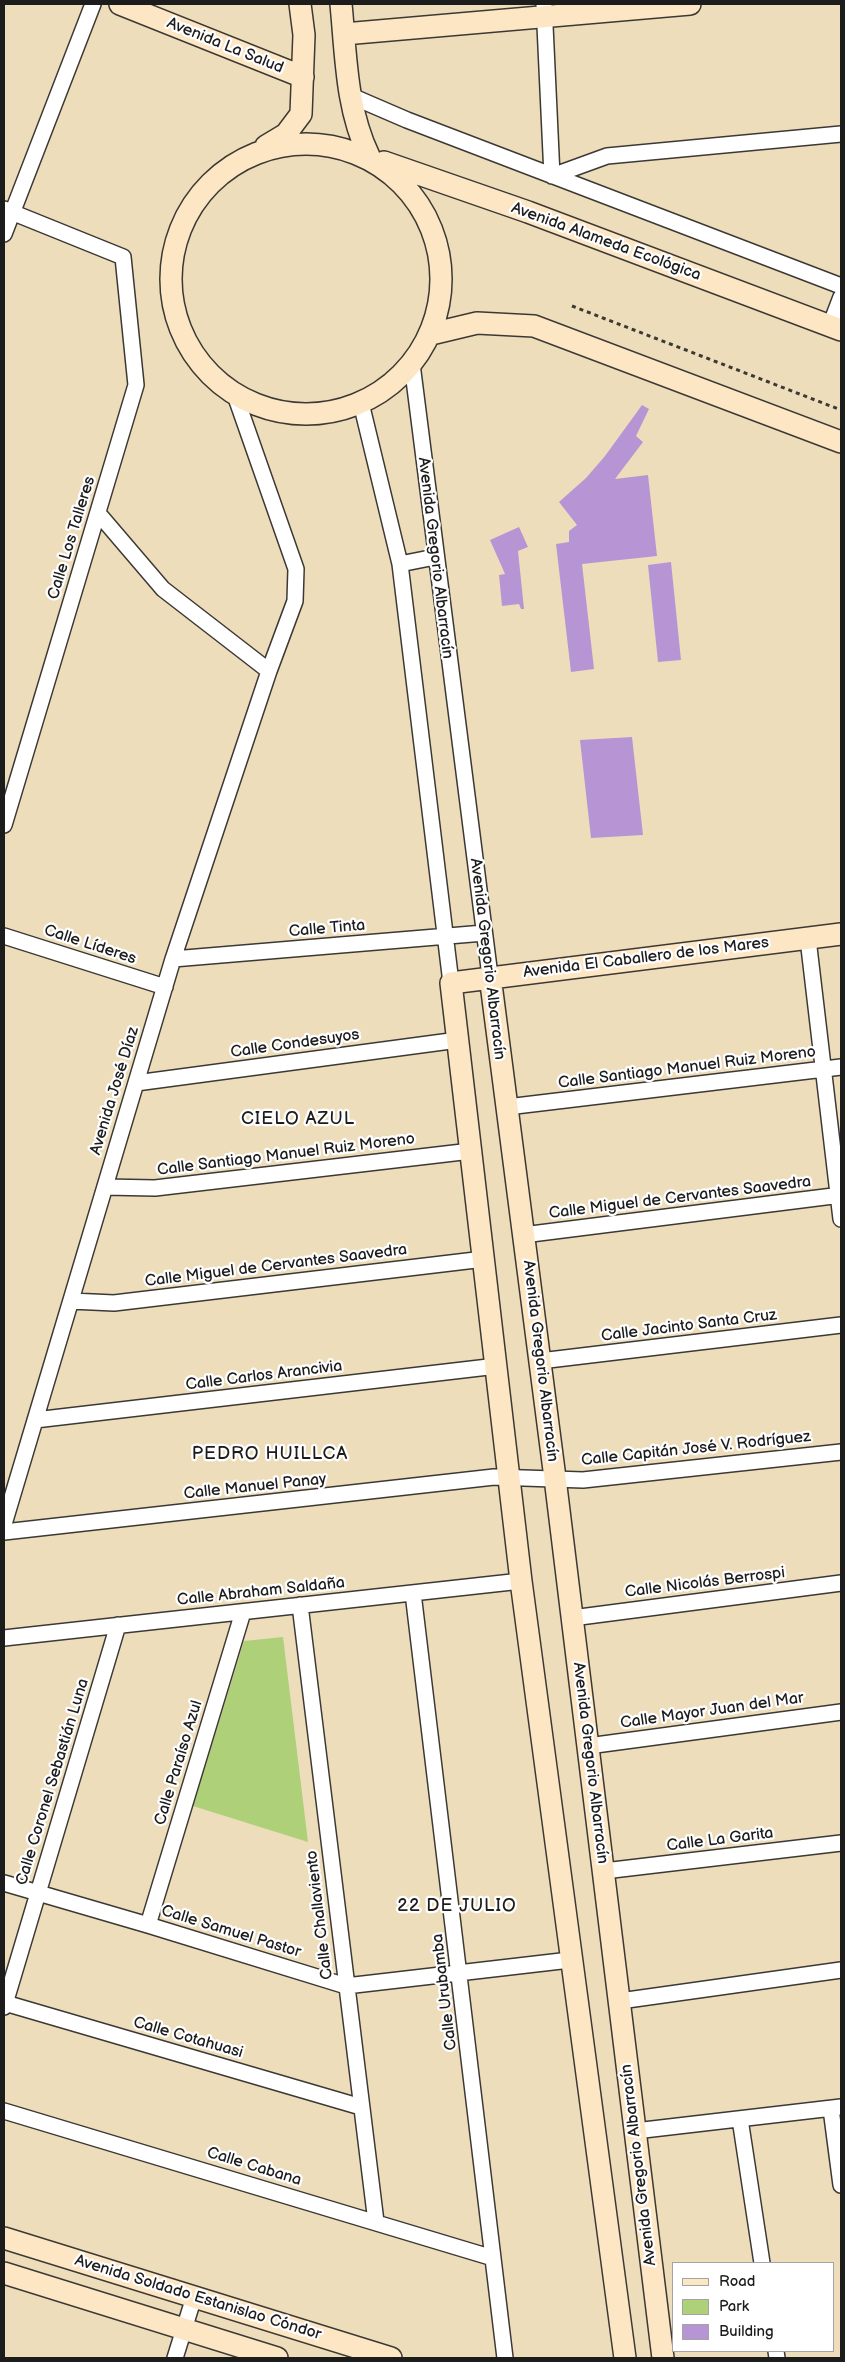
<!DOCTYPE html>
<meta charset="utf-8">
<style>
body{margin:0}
#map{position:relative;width:845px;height:2362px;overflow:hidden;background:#edb;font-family:"Balsamiq Sans",sans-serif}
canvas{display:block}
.frame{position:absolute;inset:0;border:5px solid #1c1c1c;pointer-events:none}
.legend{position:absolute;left:672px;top:2262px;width:162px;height:90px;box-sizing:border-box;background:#fff;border:1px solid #a4a4a4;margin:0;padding:6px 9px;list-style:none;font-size:15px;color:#1c1c1c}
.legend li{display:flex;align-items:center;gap:10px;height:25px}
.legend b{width:25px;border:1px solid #a4a4a4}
</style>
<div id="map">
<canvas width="845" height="2362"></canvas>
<div class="frame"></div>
<ul class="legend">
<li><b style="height:6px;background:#fce6c4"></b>Road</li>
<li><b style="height:14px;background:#aed079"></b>Park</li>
<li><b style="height:14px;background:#b795d4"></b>Building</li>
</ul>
</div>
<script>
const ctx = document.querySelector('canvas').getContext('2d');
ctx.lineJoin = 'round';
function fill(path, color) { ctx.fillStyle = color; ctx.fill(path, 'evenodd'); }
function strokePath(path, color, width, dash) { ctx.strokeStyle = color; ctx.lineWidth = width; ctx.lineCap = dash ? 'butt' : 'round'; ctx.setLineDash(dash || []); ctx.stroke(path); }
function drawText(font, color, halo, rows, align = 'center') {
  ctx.font = font + ' "Balsamiq Sans",sans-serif'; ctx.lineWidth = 4.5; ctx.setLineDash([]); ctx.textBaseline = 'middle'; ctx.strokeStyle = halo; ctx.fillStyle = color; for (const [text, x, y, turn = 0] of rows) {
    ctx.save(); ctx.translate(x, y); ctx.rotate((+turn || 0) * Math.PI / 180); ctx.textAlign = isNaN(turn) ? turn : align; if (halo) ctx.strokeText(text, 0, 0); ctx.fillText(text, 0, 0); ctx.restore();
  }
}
fill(new Path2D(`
 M283,1637L308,1842L193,1806L244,1641Z`), '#aed079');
fill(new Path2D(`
 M642,405L649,409L636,436L643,442L615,479L648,475L657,556L582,564L594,669L571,672L556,544L569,542V531L577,525L559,502L586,478L605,456Z
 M519,527L528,547L518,551L524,609H521L519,604L502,606L499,575L505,574L490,540Z
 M671,562L681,660L658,662L648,565Z
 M632,737L643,835L591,838L580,740Z`), '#b795d4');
const street = new Path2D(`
 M544,4L552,176L607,156L841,134
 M349,95L407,120L841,286
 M4,209L123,257L136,385L4,825
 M4,234L93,4
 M830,326L841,297
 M412,364L490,976
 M361,403L400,564L451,983
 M98,513L163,589L269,671
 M400,564L435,557
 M4,936L165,987
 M808,939L841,1219
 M173,959L484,933
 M136,1083L458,1040
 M507,1107L841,1067
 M105,1187L155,1188L471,1151
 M523,1235L841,1195
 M71,1301L114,1303L484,1259
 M540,1361L841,1325
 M35,1420L497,1366
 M4,1524L173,959L269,671L295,601L296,569L235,395
 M4,1532L494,1477L583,1480L841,1452
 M413,1593L505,2358
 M300,1605L376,2222
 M572,1618L841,1583
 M4,1638L521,1581
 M588,1746L841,1712
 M604,1871L841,1843
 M4,1883L148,1925L346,1986L570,1960
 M148,1925L243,1612
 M620,2001L841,1970
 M5,2003L361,2107
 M4,2007L118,1625
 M831,2109L841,2185
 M4,2111L493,2258
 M740,2119L762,2263
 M635,2131L841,2107
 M776,2351L777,2358
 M175,2358L194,2297`);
const secondary = new Path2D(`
 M120,4L303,77
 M341,4C346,56 346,108 369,156
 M344,34L690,4
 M171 279a135 135 0 1 1 270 0a135 135 0 1 1-270 0Z
 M266,146L286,134L301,114L304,35L300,4
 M384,162L528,212L841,330
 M431,334L477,323L534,326L841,442
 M490,976L555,1478L663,2358
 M4,2238L391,2358
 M4,2273L277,2358
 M625,2358L521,1581L451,983L841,934`);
strokePath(street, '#3c3934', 18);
strokePath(secondary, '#3c3934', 24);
strokePath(new Path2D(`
 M572,306L841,410`), '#3c3934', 3, [4, 4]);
strokePath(street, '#fff', 15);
strokePath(secondary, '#fce6c4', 21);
drawText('16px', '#1c1c1c', '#fff', [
 ["Avenida La Salud",225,46,22],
 ["Avenida Alameda Ecológica",606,242,20],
 ["Calle Los Talleres",72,538,-73],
 ["Avenida Gregorio Albarracín",435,558,83],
 ["Calle Tinta",327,929,-5],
 ["Calle Líderes",90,945,18],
 ["Avenida El Caballero de los Mares",646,958,-7],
 ["Avenida Gregorio Albarracín",487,959,83],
 ["Calle Condesuyos",295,1044,-8],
 ["Calle Santiago Manuel Ruiz Moreno",687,1068,-7],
 ["Avenida José Díaz",115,1091,-73],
 ["Calle Santiago Manuel Ruiz Moreno",286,1155,-7],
 ["Calle Miguel de Cervantes Saavedra",680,1198,-7],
 ["Calle Miguel de Cervantes Saavedra",276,1266,-7],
 ["Calle Jacinto Santa Cruz",689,1326,-7],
 ["Avenida Gregorio Albarracín",540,1361,83],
 ["Calle Carlos Arancivia",264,1376,-7],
 ["Calle Capitán José V. Rodríguez",696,1449,-6],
 ["Calle Manuel Panay",255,1487,-6],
 ["Calle Nicolás Berrospi",705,1583,-7],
 ["Calle Abraham Saldaña",261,1592,-6],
 ["Calle Mayor Juan del Mar",712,1711,-8],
 ["Calle Paraíso Azul",179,1763,-73],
 ["Avenida Gregorio Albarracín",590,1763,83],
 ["Calle Coronel Sebastián Luna",53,1782,-73],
 ["Calle La Garita",720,1840,-7],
 ["Calle Challaviento",320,1915,-97],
 ["Calle Samuel Pastor",231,1932,17],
 ["Calle Urubamba",445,1992,-97],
 ["Calle Cotahuasi",188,2038,16],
 ["Avenida Gregorio Albarracín",639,2165,-97],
 ["Calle Cabana",254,2167,17],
 ["Avenida Soldado Estanislao Cóndor",198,2298,17]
]);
ctx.letterSpacing = '1px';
drawText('18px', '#1c1c1c', '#fff', [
 ["CIELO AZUL",298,1119],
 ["PEDRO HUILLCA",270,1454],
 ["22 DE JULIO",457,1906]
]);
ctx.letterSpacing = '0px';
</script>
